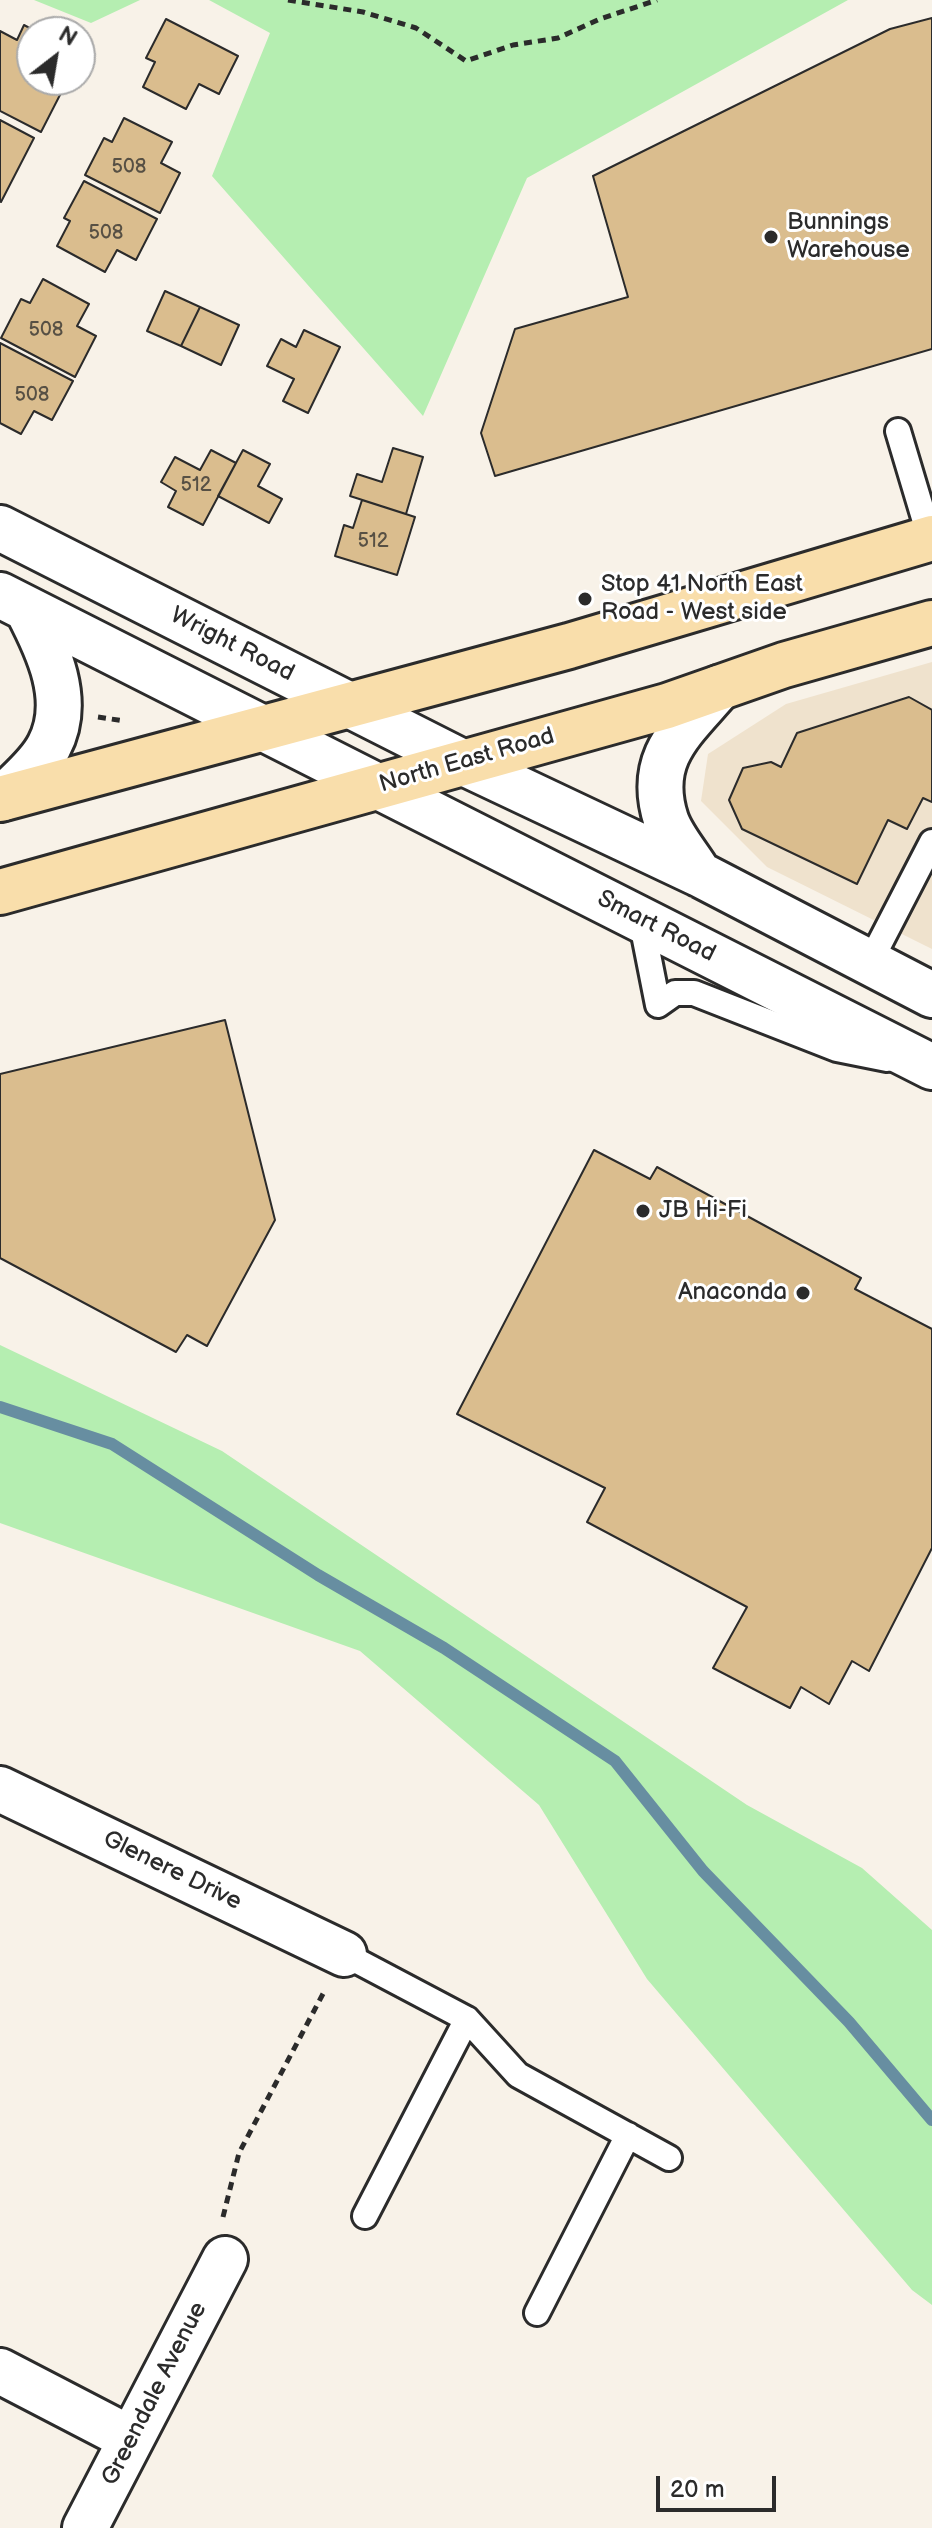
<!DOCTYPE html>
<style>
body{margin:0}
#map{position:relative;width:932px;height:2528px;overflow:hidden;background:#f8f2e8;font-family:"Balsamiq Sans",sans-serif}
canvas{display:block}
.north{position:absolute;left:16px;top:16px;width:80px;height:80px;box-sizing:border-box;background:#fff;border:2px solid #aaa;border-radius:50%;rotate:31deg;font-size:22px;font-weight:700;line-height:32px;text-align:center;color:#2b2b2b}
.north::after{content:'';display:block;margin:auto;width:28px;height:36px;background:#2b2b2b;clip-path:polygon(50% 0,100% 100%,50% 72%,0 100%)}
.scale{position:absolute;left:656px;top:2476px;width:120px;height:36px;box-sizing:border-box;border:4px solid #2b2b2b;border-top:0;padding-left:10px;font-size:24px;line-height:28px;white-space:nowrap;color:#2b2b2b;-webkit-text-stroke:6px #fff;paint-order:stroke}
</style>
<div id="map">
<canvas width="932" height="2528"></canvas>
<div class="north">N</div>
<div class="scale">20 m</div>
</div>
<script>
const ctx = document.querySelector('canvas').getContext('2d');
ctx.lineJoin = 'round';
function fill(path, color) { ctx.fillStyle = color; ctx.fill(path, 'evenodd'); }
function strokePath(path, color, width, dash) { ctx.strokeStyle = color; ctx.lineWidth = width; ctx.lineCap = dash ? 'butt' : 'round'; ctx.setLineDash(dash || []); ctx.stroke(path); }
function drawText(font, color, halo, rows, align = 'center') {
  ctx.font = font + ' "Balsamiq Sans",sans-serif'; ctx.lineWidth = 6; ctx.setLineDash([]); ctx.textBaseline = 'middle'; ctx.strokeStyle = halo; ctx.fillStyle = color; for (const [text, x, y, turn = 0] of rows) {
    ctx.save(); ctx.translate(x, y); ctx.rotate((+turn || 0) * Math.PI / 180); ctx.textAlign = isNaN(turn) ? turn : align; if (halo) ctx.strokeText(text, 0, 0); ctx.fillText(text, 0, 0); ctx.restore();
  }
}
fill(new Path2D(`
 M932,662V949L767,867L701,801L708,754L786,704Z`), '#efe2cd');
fill(new Path2D(`
 M34,0H140L91,23Z
 M209,0H848L527,178L423,416L212,176L270,33Z
 M0,1345L222,1451L747,1805L862,1868L932,1930V2305L912,2290L647,1979L539,1805L360,1651L0,1523Z`), '#b5eeb1');
strokePath(new Path2D(`
 M0,1407L112,1444L318,1575L444,1648L615,1761L703,1871L849,2022L932,2120`), '#678ea1', 12);
const building = new Path2D(`
 M932,18V349L495,476L481,433L515,329L628,297L593,176L890,29Z
 M166,19L238,56L219,94L199,84L186,109L143,87L155,62L146,58Z
 M24,25L37,32H32V80H58L54,87L62,91L41,132L0,111V31L17,40Z
 M124,118L172,142L161,163L180,173L160,213L85,175L104,138L112,142Z
 M0,120L34,138L1,202L0,201Z
 M84,181L157,219L136,260L117,250L105,272L57,246L70,221L64,218Z
 M43,279L89,304L77,326L96,336L75,377L1,338L21,299L30,303Z
 M165,291L200,307L181,346L147,331Z
 M200,307L239,325L221,365L181,346Z
 M304,330L340,347L308,413L283,401L294,379L267,366L281,339L296,347Z
 M0,343L73,381L52,420L34,411L21,434L0,423Z
 M393,448L423,457L406,514L350,496L357,474L382,482Z
 M211,450L236,463L203,525L168,507L176,491L161,482L175,457L200,470Z
 M243,450L270,464L258,486L282,499L269,523L218,496Z
 M362,500L415,517L397,575L335,556L344,525L353,528Z
 M909,697L932,710V802L923,798L907,829L888,820L857,884L742,829L729,800L743,768L771,762L781,767L797,733Z
 M225,1020L275,1220L207,1346L187,1335L176,1352L0,1258V1074Z
 M594,1150L650,1179L657,1167L861,1278L855,1289L932,1329V1548L869,1671L852,1661L829,1704L801,1687L790,1708L713,1668L747,1607L587,1522L605,1488L457,1414Z`);
fill(building, '#dabd8e');
strokePath(building, '#2b2b2b', 2);
const service = new Path2D(`
 M898,431L930,538
 M641,919L658,1005L675,993H694L837,1049L887,1059
 M870,962L932,842
 M344,1954L467,2019L518,2075L669,2158
 M365,2216L467,2019
 M537,2313L628,2135`);
const minor = new Path2D(`
 M0,1789L344,1954
 M0,2371L131,2439
 M85,2528L225,2259`);
const secondary = new Path2D(`
 M0,528L464,763L699,874L932,995
 M0,595L932,1067
 M3,798C18,782 39,766 49,746C73,701 48,649 27,609
 M699,874C689,857 672,838 666,820C646,758 682,731 719,688`);
const trunk = new Path2D(`
 M0,799L569,646L932,538
 M0,892L667,706L784,665L932,623`);
strokePath(service, '#2b2b2b', 30);
strokePath(minor, '#2b2b2b', 50);
strokePath(secondary, '#2b2b2b', 50);
strokePath(trunk, '#2b2b2b', 50);
strokePath(new Path2D(`
 M288,0L363,12L416,28L466,61L513,45L558,38L600,19L657,0
 M98,717L124,721
 M223,2217L239,2153L325,1990`), '#2b2b2b', 5, [8, 6]);
strokePath(service, '#fff', 24);
strokePath(minor, '#fff', 44);
strokePath(secondary, '#fff', 44);
strokePath(trunk, '#f9deab', 44);
for (const [x, y, r, color] of [
 [771,237,8,"#2b2b2b"],
 [585,599,8,"#2b2b2b"],
 [643,1211,8,"#2b2b2b"],
 [803,1293,8,"#2b2b2b"]
]) { const dot = new Path2D(); dot.arc(x, y, r, 0, 2 * Math.PI); ctx.fillStyle = color; ctx.fill(dot); strokePath(dot, '#fff', 3); }
drawText('20px', '#575044', null, [
 ["508",129,168],
 ["508",106,234],
 ["508",46,331],
 ["508",32,396],
 ["512",196,486],
 ["512",373,542]
]);
drawText('24px', '#2b2b2b', '#fff', [
 ["Bunnings",787,223],
 ["Warehouse",787,251],
 ["Stop 41 North East",601,585],
 ["Road - West side",601,613],
 ["JB Hi-Fi",659,1211],
 ["Anaconda",787,1293,"right"]
], 'left');
drawText('24px', '#2b2b2b', '#fff', [
 ["Wright Road",232,645,27],
 ["North East Road",467,761,-16],
 ["Smart Road",656,927,27],
 ["Glenere Drive",172,1871,26],
 ["Greendale Avenue",155,2394,-63]
]);
</script>
